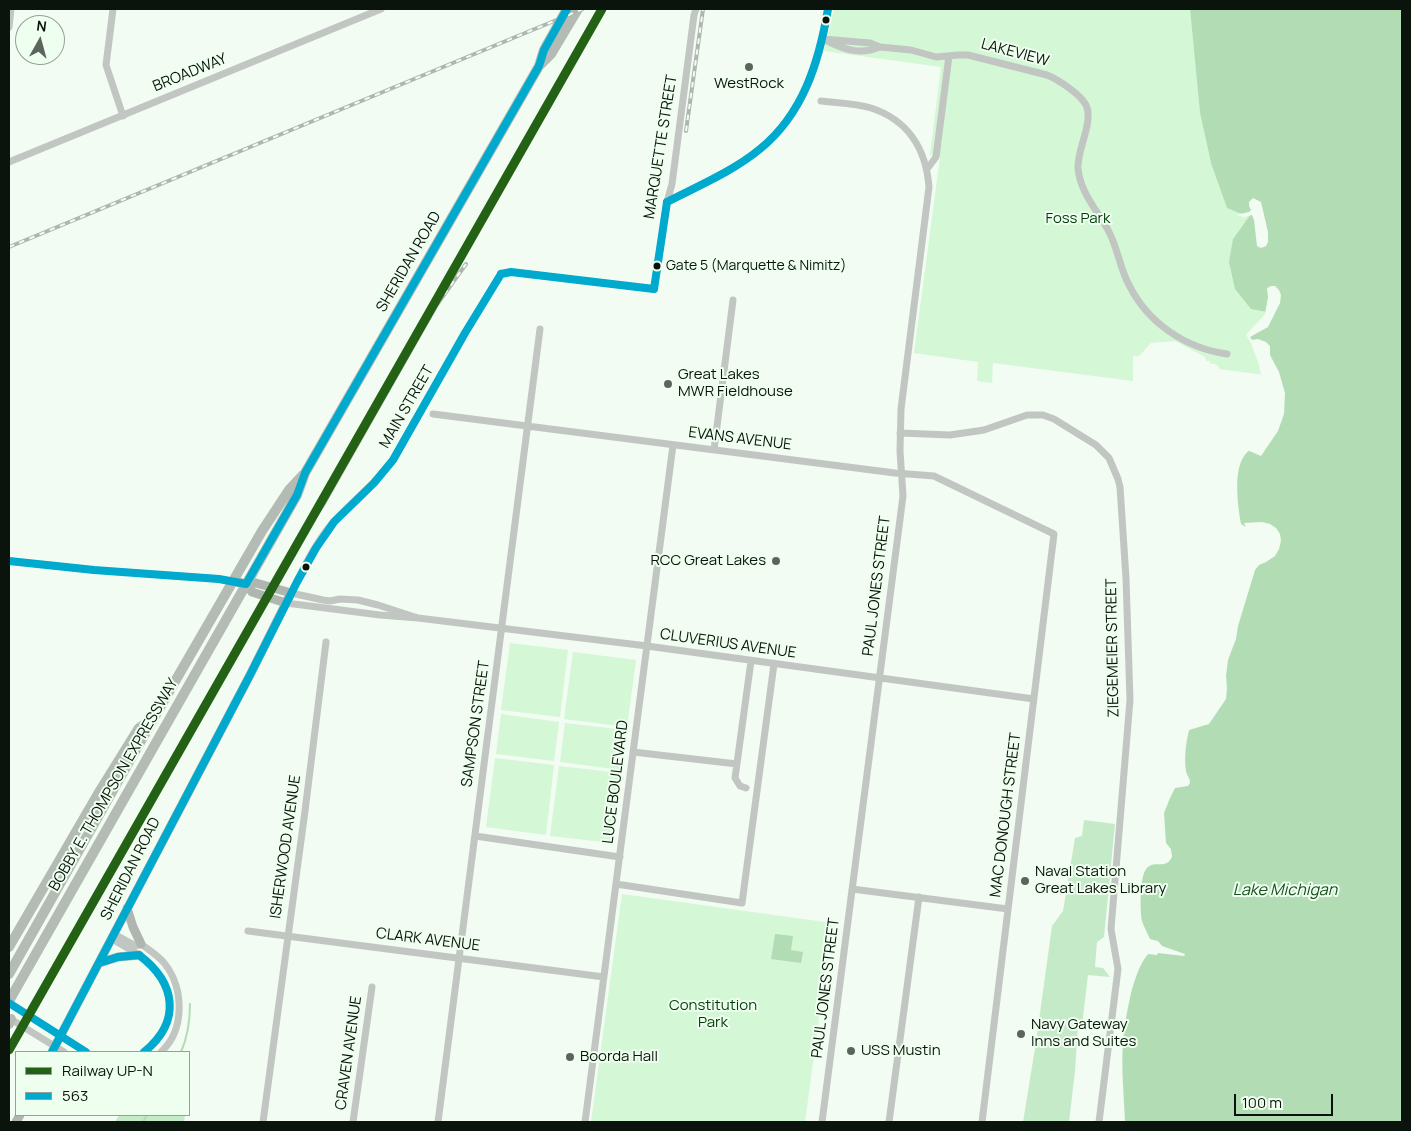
<!DOCTYPE html>
<style>
body{margin:0}
#map{position:relative;width:1411px;height:1131px;overflow:hidden;background:#f2fcf2;font-family:Manrope,sans-serif}
canvas{display:block}
.frame{position:absolute;inset:0;border:10px solid #0b140c;pointer-events:none}
.legend{position:absolute;left:15px;top:1051px;width:175px;height:65px;box-sizing:border-box;background:#efffef;border:1px solid #94a194;margin:0;padding:6px 9px;list-style:none;font-size:15px;color:#0b140c}
.legend li{display:flex;align-items:center;gap:10px;height:25px}
.legend b{width:25px;border:1px solid #94a194}
.north{position:absolute;left:15px;top:15px;width:50px;height:50px;box-sizing:border-box;background:#efffef;border:1px solid #94a194;border-radius:50%;rotate:7deg;font-size:14px;font-weight:700;line-height:20px;text-align:center;color:#0b140c}
.north::after{content:'';display:block;margin:auto;width:18px;height:22px;background:#5c655c;clip-path:polygon(50% 0,100% 100%,50% 72%,0 100%)}
.scale{position:absolute;left:1234px;top:1094px;width:99px;height:22px;box-sizing:border-box;border:2px solid #0b140c;border-top:0;padding-left:6px;font-size:15px;line-height:18px;white-space:nowrap;color:#0b140c;-webkit-text-stroke:4px #efffef;paint-order:stroke}
</style>
<div id="map">
<canvas width="1411" height="1131"></canvas>
<div class="frame"></div>
<ul class="legend">
<li><b style="height:6px;background:#236214"></b>Railway UP-N</li>
<li><b style="height:6px;background:#00a9ce"></b>563</li>
</ul>
<div class="north">N</div>
<div class="scale">100 m</div>
</div>
<script>
const ctx = document.querySelector('canvas').getContext('2d');
ctx.lineJoin = 'round';
function fill(path, color) { ctx.fillStyle = color; ctx.fill(path, 'evenodd'); }
function strokePath(path, color, width, dash) { ctx.strokeStyle = color; ctx.lineWidth = width; ctx.lineCap = dash ? 'butt' : 'round'; ctx.setLineDash(dash || []); ctx.stroke(path); }
function drawText(font, color, halo, rows, align = 'center') {
  ctx.font = font + ' Manrope,sans-serif'; ctx.lineWidth = 4; ctx.setLineDash([]); ctx.textBaseline = 'middle'; ctx.strokeStyle = halo; ctx.fillStyle = color; for (const [text, x, y, turn = 0] of rows) {
    ctx.save(); ctx.translate(x, y); ctx.rotate((+turn || 0) * Math.PI / 180); ctx.textAlign = isNaN(turn) ? turn : align; if (halo) ctx.strokeText(text, 0, 0); ctx.fillText(text, 0, 0); ctx.restore();
  }
}
fill(new Path2D(`
 M834,9H1190L1200,113L1211,163L1250,215L1233,239L1268,312L1264,375L1219,369V367L1215,364L1210,363V361H1206L1205,357L1175,341L1151,343L1139,356H1133V381L993,363L992,383L977,381L978,362L914,353L940,157L930,155L941,67L824,51Z
 M510,643L568,650L560,717L501,710Z
 M573,652L636,660L627,727L564,719Z
 M501,714L559,722L554,761L496,754Z
 M565,723L626,730L621,770L560,762Z
 M495,758L554,765L546,835L486,827Z
 M559,766L621,773L612,843L550,836Z
 M622,894L832,923L805,1122H591Z`), '#d4f7d5');
fill(new Path2D(`
 M1084,820L1115,824L1104,937L1097,942L1095,967L1103,968L1110,977L1088,975L1082,1025H1078L1075,1071L1069,1122H1023L1036,1042L1052,926L1063,911L1075,838L1082,836Z
 M119,1115H185L184,1122H115Z`), '#c5eac7');
fill(new Path2D(`
 M1190,9H1402V1122H1125C1124,1096 1121,1068 1123,1042C1124,1025 1128,1008 1131,993C1135,979 1139,965 1148,954L1157,955L1158,953L1184,956L1185,954L1162,946L1158,941L1150,939C1148,934 1144,927 1142,921C1140,911 1139,873 1148,867C1156,860 1165,870 1172,857L1171,849L1166,843L1164,813L1170,798L1175,788L1188,786L1190,783C1190,778 1187,776 1186,771C1184,757 1186,743 1189,730L1205,720L1221,701L1225,662L1256,555L1254,532L1241,524C1238,506 1233,472 1244,456C1250,448 1261,442 1265,433C1266,430 1266,425 1266,422C1270,398 1262,356 1249,336L1267,312L1251,309L1235,289L1229,262L1233,239L1250,215L1239,213L1227,208L1211,163L1200,113Z
 M775,934L793,936L791,950L803,952L801,963L771,959Z`), '#b2ddb4');
fill(new Path2D(`
 M1253,198L1261,202L1268,232V242L1266,246L1261,248L1257,246L1254,220L1252,215L1244,217L1236,215L1249,212L1251,210L1249,206V202Z
 M1271,286H1275L1279,290L1281,295L1280,303L1268,327L1250,337L1252,340L1258,339L1266,342L1270,346V355L1279,372L1285,393L1284,414L1278,431L1261,456L1247,450L1262,432L1266,410L1263,382L1258,362L1251,343L1246,335L1265,314L1268,297L1267,288Z
 M1262,522L1270,524L1276,528L1280,534L1281,541L1279,549L1275,556L1266,562L1259,565L1255,570L1238,626L1236,639L1228,660L1226,676L1227,688L1226,699L1209,724L1189,730L1186,734L1188,728L1204,718L1213,709L1218,700L1221,686L1222,662L1227,651L1244,583L1254,555L1255,546L1252,534L1248,532L1244,523Z`), '#f2fcf2');
strokePath(new Path2D(`
 M181,1052C188,1036 190,1022 190,1004
 M143,1122L147,1115`), '#b2ddb4', 2);
strokePath(new Path2D(`
 M113,9L106,65L123,116
 M9,27L11,9
 M823,39L870,43L880,47L911,50L936,57L958,55H968L1047,75C1059,80 1080,94 1086,105C1094,122 1077,149 1078,168C1080,193 1098,211 1109,232C1118,249 1120,269 1129,285C1148,323 1185,348 1227,354
 M827,41C846,50 860,55 880,47
 M821,101C837,103 855,103 871,108C908,120 926,149 929,187L901,409L900,451L903,496L822,1122
 M9,162L381,9
 M927,169L936,157L949,56
 M667,202C698,186 732,171 760,149C804,114 820,62 828,9
 M433,414L895,473L934,476L1054,534L982,1122
 M900,433L950,435L984,430L1027,415H1043L1054,419L1096,445L1109,458L1118,479L1120,487L1126,578L1130,700L1111,929L1118,969L1099,1122
 M714,450L733,300
 M9,561L94,570L208,578L233,581
 M286,603L380,615L418,618L647,646L1034,699
 M418,618L378,605L358,600L340,599L330,601L323,600L291,593C303,569 316,541 334,521C354,500 376,483 393,460L465,333L501,274L511,272L654,289L667,202L672,184L694,15L696,9
 M633,752L737,764
 M746,788L740,786L735,778L751,661
 M475,836L620,857
 M616,884L742,903L774,664
 M852,889L1008,909
 M248,931L604,977
 M114,934L136,946L141,944C149,950 159,956 165,964C184,989 185,1030 161,1052
 M112,939C124,946 137,953 148,962C177,988 177,1030 144,1052
 M9,1003L86,1052
 M9,1018L64,1052
 M263,1122L305,811L326,642
 M353,1122L372,987
 M438,1122L540,329
 M585,1122L673,445
 M889,1122L919,897`), '#c2c6c2', 7);
strokePath(new Path2D(`
 M246,584L252,592L286,603
 M127,908L133,927L141,944
 M99,963L118,957L139,955
 M52,1052L250,675L291,593L256,583L246,584L233,581
 M16,1122L20,1115`), '#afb5af', 9);
strokePath(new Path2D(`
 M539,66L551,54L578,9
 M9,947L98,794L139,728L152,719
 M9,974L155,716L262,531L289,490L303,475
 M9,1001L297,495L305,473L539,66L544,50L567,9
 M9,1024L11,1019`), '#b4bbb4', 10);
const rail = new Path2D(`
 M686,131L703,9
 M9,247L583,9
 M293,550L323,505L436,306L466,264`);
strokePath(rail, '#afb5af', 4);
strokePath(rail, '#efffef', 2, [5.5]);
strokePath(new Path2D(`
 M667,202C698,186 732,172 760,149C803,114 819,62 828,9
 M501,274L511,272L654,289
 M654,289L667,202
 M9,561L94,570L219,579L246,584L297,495L305,473L539,66L544,50L567,9
 M99,963L118,957L139,955C176,983 182,1021 144,1052
 M9,1003L86,1052
 M52,1052L250,675L297,582L316,548L334,522L374,483L393,460L465,333L501,274`), '#00a9ce', 8);
strokePath(new Path2D(`
 M9,1050L602,9`), '#236214', 9);
for (const [x, y, r, color] of [
 [826,20,4.5,"#0b140c"],
 [749,67,5,"#5c655c"],
 [657,266,4.5,"#0b140c"],
 [668,384,5,"#5c655c"],
 [776,561,5,"#5c655c"],
 [306,567,4.5,"#0b140c"],
 [1025,881,5,"#5c655c"],
 [1021,1034,5,"#5c655c"],
 [851,1051,5,"#5c655c"],
 [570,1057,5,"#5c655c"]
]) { const dot = new Path2D(); dot.arc(x, y, r, 0, 2 * Math.PI); ctx.fillStyle = color; ctx.fill(dot); strokePath(dot, '#efffef', 2); }
drawText('14px', '#0b140c', '#efffef', [
 ["Gate 5 (Marquette & Nimitz)",666,266]
], 'left');
drawText('15px', '#0b140c', '#efffef', [
 ["LAKEVIEW",1015,53,15],
 ["BROADWAY",190,73,-22],
 ["MARQUETTE STREET",661,147,-81],
 ["SHERIDAN ROAD",409,262,-60],
 ["MAIN STREET",407,407,-60],
 ["EVANS AVENUE",740,439,7],
 ["PAUL JONES STREET",877,586,-83],
 ["CLUVERIUS AVENUE",728,644,8],
 ["ZIEGEMEIER STREET",1113,648,-91],
 ["SAMPSON STREET",476,724,-82],
 ["LUCE BOULEVARD",616,782,-83],
 ["BOBBY E. THOMPSON EXPRESSWAY",114,785,-60],
 ["MAC DONOUGH STREET",1006,815,-83],
 ["ISHERWOOD AVENUE",286,847,-82],
 ["SHERIDAN ROAD",131,869,-63],
 ["CLARK AVENUE",428,940,7],
 ["PAUL JONES STREET",826,988,-83],
 ["CRAVEN AVENUE",349,1053,-82]
]);
drawText('15px', '#0b140c', '#efffef', [
 ["WestRock",749,84,"center"],
 ["Great Lakes",678,375],
 ["MWR Fieldhouse",678,392],
 ["RCC Great Lakes",766,561,"right"],
 ["Naval Station",1035,872],
 ["Great Lakes Library",1035,889],
 ["Navy Gateway",1031,1025],
 ["Inns and Suites",1031,1042],
 ["USS Mustin",861,1051],
 ["Boorda Hall",580,1057]
], 'left');
drawText('15px', '#003e09', '#efffef', [
 ["Foss Park",1078,219],
 ["Constitution",713,1006],
 ["Park",713,1023]
]);
drawText('italic 16px', '#15501d', '#efffef', [
 ["Lake Michigan",1285,891]
]);
</script>
